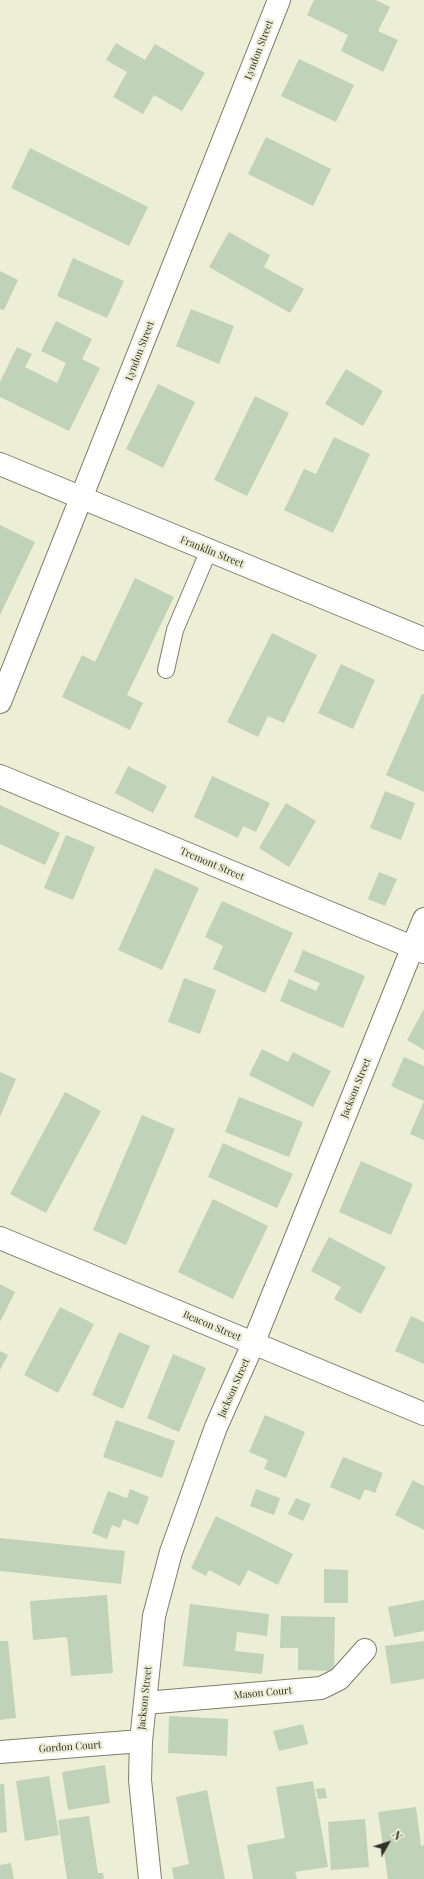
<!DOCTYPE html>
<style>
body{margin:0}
#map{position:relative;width:424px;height:1879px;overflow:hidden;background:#edeed6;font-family:"Playfair Display",serif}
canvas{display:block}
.north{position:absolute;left:368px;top:1823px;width:40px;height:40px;-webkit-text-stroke:3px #edeed6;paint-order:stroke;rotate:51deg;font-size:11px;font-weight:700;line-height:16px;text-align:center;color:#313128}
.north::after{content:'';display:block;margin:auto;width:14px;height:18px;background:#313128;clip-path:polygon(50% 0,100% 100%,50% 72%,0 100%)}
</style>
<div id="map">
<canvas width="424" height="1879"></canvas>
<div class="north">N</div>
</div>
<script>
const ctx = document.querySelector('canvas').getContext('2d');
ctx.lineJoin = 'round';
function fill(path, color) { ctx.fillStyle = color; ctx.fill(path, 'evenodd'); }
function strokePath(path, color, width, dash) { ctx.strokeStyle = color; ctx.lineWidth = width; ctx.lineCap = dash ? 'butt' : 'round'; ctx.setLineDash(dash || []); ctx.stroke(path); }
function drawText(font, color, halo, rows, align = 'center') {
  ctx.font = font + ' "Playfair Display",serif'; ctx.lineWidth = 4; ctx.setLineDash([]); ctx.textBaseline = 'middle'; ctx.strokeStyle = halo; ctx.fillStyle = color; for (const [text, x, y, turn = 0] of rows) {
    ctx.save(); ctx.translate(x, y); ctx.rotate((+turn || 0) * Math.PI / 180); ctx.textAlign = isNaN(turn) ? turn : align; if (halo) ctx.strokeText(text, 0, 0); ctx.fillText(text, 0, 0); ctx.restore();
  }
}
fill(new Path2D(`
 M314,0H376L390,7L378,31L398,40L383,72L341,51L348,35L307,15Z
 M116,43L145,60L155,44L205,73L182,111L154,95L143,114L113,97L127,72L106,60Z
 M299,59L354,85L336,122L281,96Z
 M266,137L331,169L313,206L248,174Z
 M30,148L148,207L129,246L11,188Z
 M229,232L270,255L264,267L304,289L290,313L209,267Z
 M73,258L124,281L107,318L57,296Z
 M0,271L18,280L4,310L0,309Z
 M191,309L234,326L219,364L176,346Z
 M56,321L92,339L82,359L100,368L69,431L0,397V382L17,347L32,354L25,367L57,383L66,363L41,351Z
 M346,369L383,391L363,426L325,404Z
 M158,384L195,402L163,468L126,449Z
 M255,396L289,413L247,496L214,480Z
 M334,437L370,454L333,533L284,510L304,469L316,474Z
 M0,525L35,542L0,615Z
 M135,578L174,597L127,695L143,703L130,730L62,697L82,655L95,662Z
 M272,633L317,655L284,723L268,716L258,737L227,722Z
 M341,664L375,680L353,729L318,713Z
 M422,694H424V792L386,775Z
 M128,766L167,786L153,813L115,793Z
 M212,776L270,803L256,832L243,826L238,838L194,817Z
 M385,791L415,803L401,840L370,828Z
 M286,803L316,821L289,867L259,848Z
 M0,805L60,833L45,865L0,844Z
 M66,835L95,847L73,900L44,888Z
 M155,868L199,888L162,970L118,950Z
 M379,872L397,879L385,906L368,899Z
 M222,901L293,933L265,993L213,969L223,946L205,937Z
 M303,950L365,976L343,1028L280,1001L289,979L316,991L320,983L294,972Z
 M184,978L216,990L200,1034L168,1022Z
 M424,1009V1050L407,1040Z
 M262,1049L288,1062L293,1052L331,1071L313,1107L249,1075Z
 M404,1057L424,1066V1101L391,1086Z
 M0,1072L16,1079L0,1117Z
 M65,1092L101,1111L46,1213L10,1194Z
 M239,1097L303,1122L289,1157L225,1132Z
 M424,1101V1140L410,1134Z
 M142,1115L175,1129L126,1245L93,1230Z
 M223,1143L293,1174L277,1208L208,1177Z
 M361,1161L413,1184L391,1235L339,1212Z
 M213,1199L268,1226L233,1299L178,1272Z
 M329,1237L386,1267L361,1314L334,1299L341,1287L311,1271Z
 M0,1284L15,1292L0,1322Z
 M60,1307L94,1324L58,1393L24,1375Z
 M411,1316L424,1322V1364L395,1351Z
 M119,1332L150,1346L123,1409L92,1395Z
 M0,1351L8,1355L0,1370Z
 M173,1354L206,1368L179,1432L147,1418Z
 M265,1415L305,1432L286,1478L264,1469L268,1460L249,1452Z
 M116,1420L175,1441L162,1478L103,1457Z
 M343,1457L383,1473L375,1493L365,1489L360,1500L330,1487Z
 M413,1480L424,1486V1530L395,1515Z
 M130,1489L149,1497L138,1525L123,1519L120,1528L112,1525L107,1539L92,1533L108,1491L127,1498Z
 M256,1489L280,1498L274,1515L250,1506Z
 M296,1498L311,1504L303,1521L288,1514Z
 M216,1516L293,1554L278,1585L248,1570L240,1586L209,1570L206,1576L191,1568Z
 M0,1538L125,1551L121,1584L0,1571Z
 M324,1569L348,1570V1603H324Z
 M107,1595L113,1673L71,1676L67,1637L33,1640L30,1601Z
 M424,1600V1631L394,1637L388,1607Z
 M190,1604L269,1614L267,1636L237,1632L235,1651L264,1654L262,1674L183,1666Z
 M281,1616L335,1617L334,1671L298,1670V1648H280Z
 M0,1641H8L16,1718L0,1720Z
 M424,1641V1679L391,1684L385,1646Z
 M169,1716L228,1719L227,1756L168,1753Z
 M303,1724L308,1744L279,1751L273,1731Z
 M105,1765L110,1803L68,1810L62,1772Z
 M49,1776L59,1835L25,1841L16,1781Z
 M313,1781L328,1867L295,1872L297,1879H253L247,1845L285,1838L276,1787Z
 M0,1784H4L7,1832L0,1833Z
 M325,1788L327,1798L318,1799L316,1789Z
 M207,1790L225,1879H174L172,1868L189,1864L176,1797Z
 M416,1807L421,1846L424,1845V1879H388L378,1812Z
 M89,1816L98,1873H103L104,1879H67L58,1820Z
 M365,1819L369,1867L331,1870L328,1822Z
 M11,1863L14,1879H0V1865Z`), '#c0d2b8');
const lane = new Path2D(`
 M166,670L175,630L209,550`);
const street = new Path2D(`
 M0,702L279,0
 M0,776L424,952
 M0,1238L424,1414
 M145,1703L321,1688L339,1679L365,1650
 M0,1752L141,1741
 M150,1879L140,1780L141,1741L154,1616L171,1552L216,1427L253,1344L424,919`);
const secondary = new Path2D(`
 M0,464L424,639`);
strokePath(lane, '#7e7f6a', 18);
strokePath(street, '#7e7f6a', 24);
strokePath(secondary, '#7e7f6a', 24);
strokePath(lane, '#fff', 16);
strokePath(street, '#fff', 22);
strokePath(secondary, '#fff', 22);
drawText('10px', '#313128', '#edeed6', [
 ["Lyndon Street",259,50,-69],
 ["Lyndon Street",140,351,-69],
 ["Franklin Street",212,552,22],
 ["Tremont Street",212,864,23],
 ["Jackson Street",356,1088,-68],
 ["Beacon Street",212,1326,23],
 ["Jackson Street",234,1388,-66],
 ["Mason Court",263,1693,-5],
 ["Jackson Street",145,1698,-84],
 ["Gordon Court",70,1747,-4]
]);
</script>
